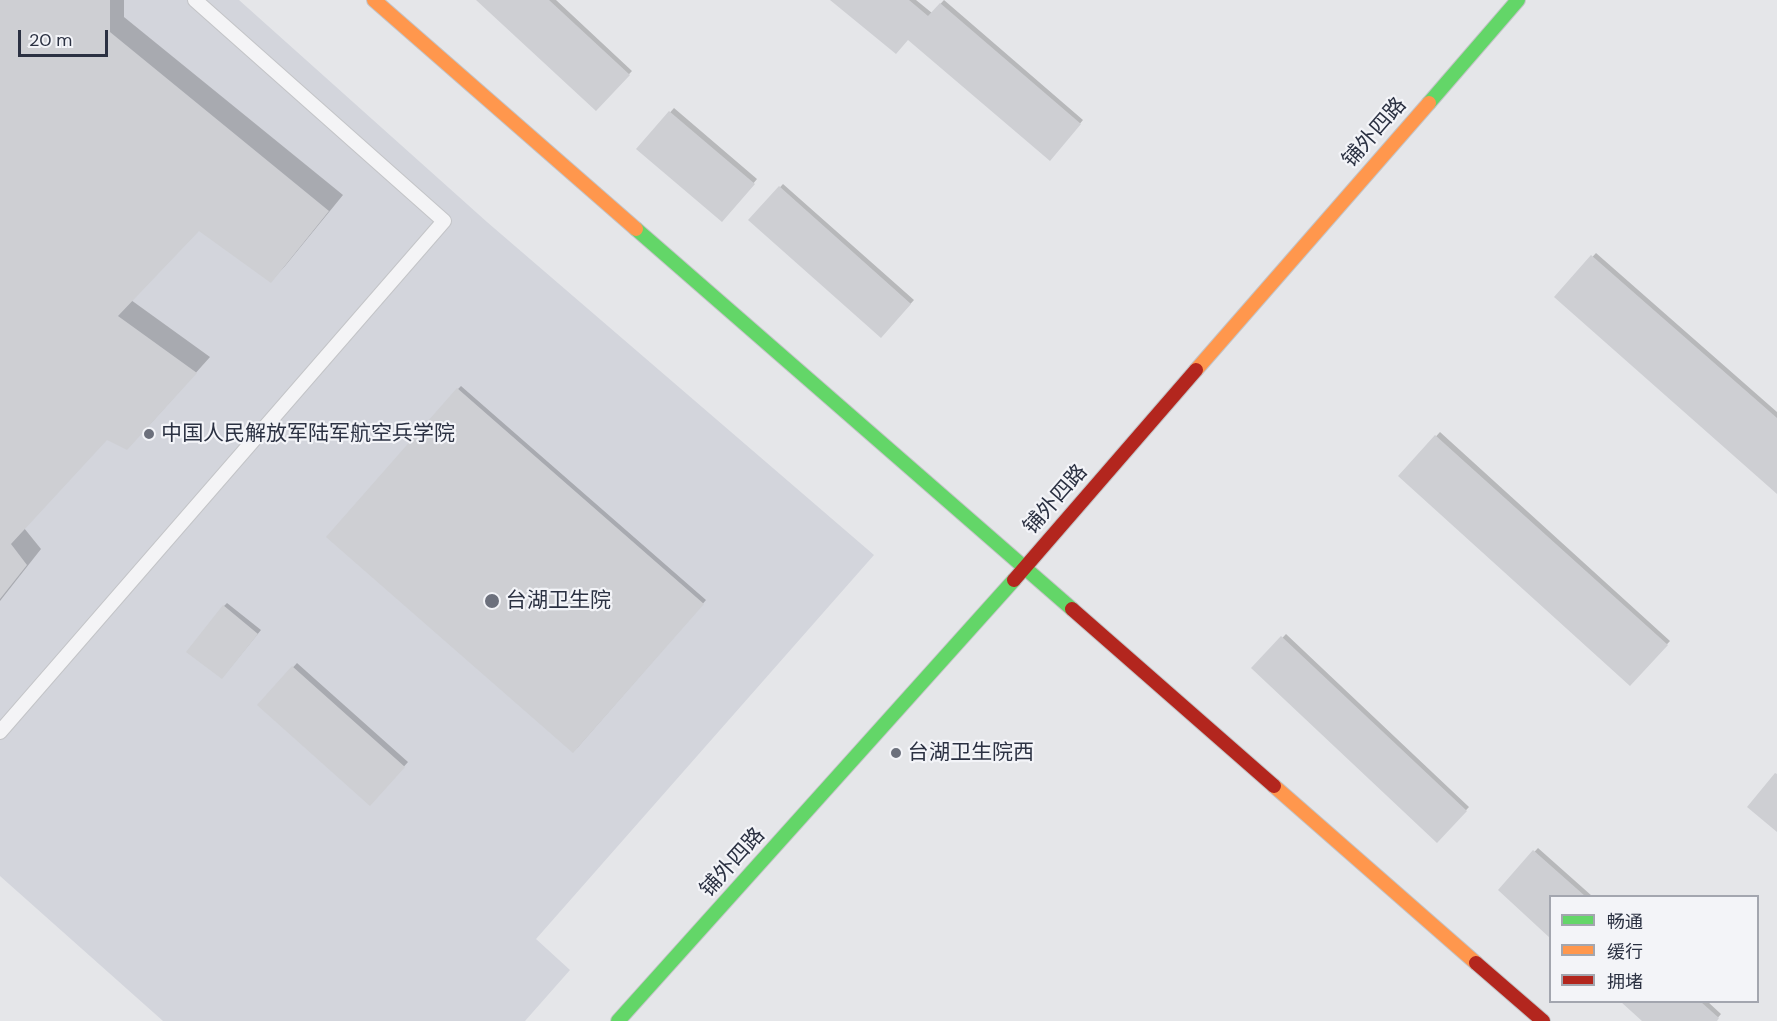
<!DOCTYPE html>
<meta charset="utf-8">
<style>
body{margin:0}
#map{position:relative;width:1777px;height:1021px;overflow:hidden;background:#e5e6e9;font-family:"DM Sans","Noto Sans SC",sans-serif}
canvas{display:block}
.legend{position:absolute;left:1549px;top:895px;width:210px;height:108px;box-sizing:border-box;background:#f3f4f8;border:2px solid #a3a6af;margin:0;padding:8px 10px;list-style:none;font-size:18px;color:#2b3142}
.legend li{display:flex;align-items:center;gap:12px;height:30px}
.legend b{width:30px;border:2px solid #a3a6af}
.scale{position:absolute;left:18px;top:30px;width:90px;height:27px;box-sizing:border-box;border:3px solid #2b3142;border-top:0;padding-left:8px;font-size:18px;line-height:21px;white-space:nowrap;color:#2b3142;-webkit-text-stroke:4px #f3f4f8;paint-order:stroke}
</style>
<div id="map">
<canvas width="1777" height="1021"></canvas>
<ul class="legend">
<li><b style="height:8px;background:#63d668"></b>畅通</li>
<li><b style="height:8px;background:#ff974d"></b>缓行</li>
<li><b style="height:8px;background:#b3261e"></b>拥堵</li>
</ul>
<div class="scale">20 m</div>
</div>
<script>
const ctx = document.querySelector('canvas').getContext('2d');
ctx.lineJoin = 'round';
function fill(path, color) { ctx.fillStyle = color; ctx.fill(path, 'evenodd'); }
function strokePath(path, color, width, dash) { ctx.strokeStyle = color; ctx.lineWidth = width; ctx.lineCap = dash ? 'butt' : 'round'; ctx.setLineDash(dash || []); ctx.stroke(path); }
function drawText(font, color, halo, rows, align = 'center') {
  ctx.font = font + ' "DM Sans","Noto Sans SC",sans-serif'; ctx.lineWidth = 4.5; ctx.setLineDash([]); ctx.textBaseline = 'middle'; ctx.strokeStyle = halo; ctx.fillStyle = color; for (const [text, x, y, turn = 0] of rows) {
    ctx.save(); ctx.translate(x, y); ctx.rotate((+turn || 0) * Math.PI / 180); ctx.textAlign = isNaN(turn) ? turn : align; if (halo) ctx.strokeText(text, 0, 0); ctx.fillText(text, 0, 0); ctx.restore();
  }
}
fill(new Path2D(`
 M0,0H239L487,222L874,555L536,939L570,970L525,1021H163L0,876Z`), '#d3d5dc');
fill(new Path2D(`
 M0,0H124V17L343,195L285,266L271,281L200,229L131,300L210,357L142,433L107,438L24,528L41,549L0,601Z
 M479,0H556L632,71L596,109Z
 M833,0H916L932,13L944,0L1083,120L1053,156L909,38Z
 M674,108L757,179L725,217L638,149Z
 M783,184L914,300L881,336L750,220Z
 M1596,253L1777,412V492L1556,297Z
 M461,386L706,600L577,748L458,389Z
 M1440,432L1670,641L1630,684L1400,476Z
 M227,603L261,630L225,674L224,606Z
 M1286,634L1469,807L1437,841L1254,668Z
 M297,663L408,762L370,804L259,705Z
 M1538,848L1592,896H1550V936L1500,889Z
 M1623,1002H1708L1721,1014L1715,1021H1644Z`), '#0003');
fill(new Path2D(`
 M0,0H110V32L329,211L271,283L199,231L118,316L197,373L127,450L107,440L11,544L27,565L0,599Z
 M476,0H549L630,75L596,111Z
 M830,0H909L928,16L940,3L1081,124L1050,161L908,40L896,54Z
 M669,111L755,184L722,222L636,149Z
 M779,186L911,304L881,338L748,220Z
 M1591,255L1777,418V494L1554,297Z
 M457,388L704,604L573,753L326,537Z
 M1435,435L1668,645L1630,686L1398,476Z
 M223,605L258,634L222,679L186,652Z
 M1281,636L1467,811L1437,843L1251,668Z
 M292,666L405,767L370,806L257,705Z
 M1775,773L1777,774V832L1747,807Z
 M1533,850L1585,896H1550V938L1498,890Z
 M1621,1002H1701L1719,1018L1717,1021H1642Z`), '#cecfd3');
const lane = new Path2D(`
 M0,732L444,221L195,0`);
const fast = new Path2D(`
 M1429,103L1518,0
 M636,229L1072,609
 M618,1021L1014,580`);
const slow = new Path2D(`
 M374,0L636,229
 M1196,370L1429,103
 M1274,786L1476,963`);
const jam = new Path2D(`
 M1014,580L1196,370
 M1072,609L1274,786
 M1476,963L1543,1021`);
strokePath(lane, '#c3c4c7', 16);
strokePath(fast, '#c3c4c7', 16);
strokePath(slow, '#c3c4c7', 16);
strokePath(jam, '#c3c4c7', 16);
strokePath(lane, '#f4f4f6', 14);
strokePath(fast, '#63d668', 14);
strokePath(slow, '#ff974d', 14);
strokePath(jam, '#b3261e', 14);
for (const [x, y, r, color] of [
 [149,434,6,"#6c707c"],
 [492,601,8,"#6c707c"],
 [896,753,6,"#6c707c"]
]) { const dot = new Path2D(); dot.arc(x, y, r, 0, 2 * Math.PI); ctx.fillStyle = color; ctx.fill(dot); strokePath(dot, '#f3f4f8', 2); }
drawText('21px', '#2b3142', '#f3f4f8', [
 ["铺外四路",1375,133,-49],
 ["铺外四路",1056,500,-49],
 ["铺外四路",733,863,-48]
]);
drawText('21px', '#2b3142', '#f3f4f8', [
 ["中国人民解放军陆军航空兵学院",161,434],
 ["台湖卫生院",506,601],
 ["台湖卫生院西",908,753]
], 'left');
</script>
